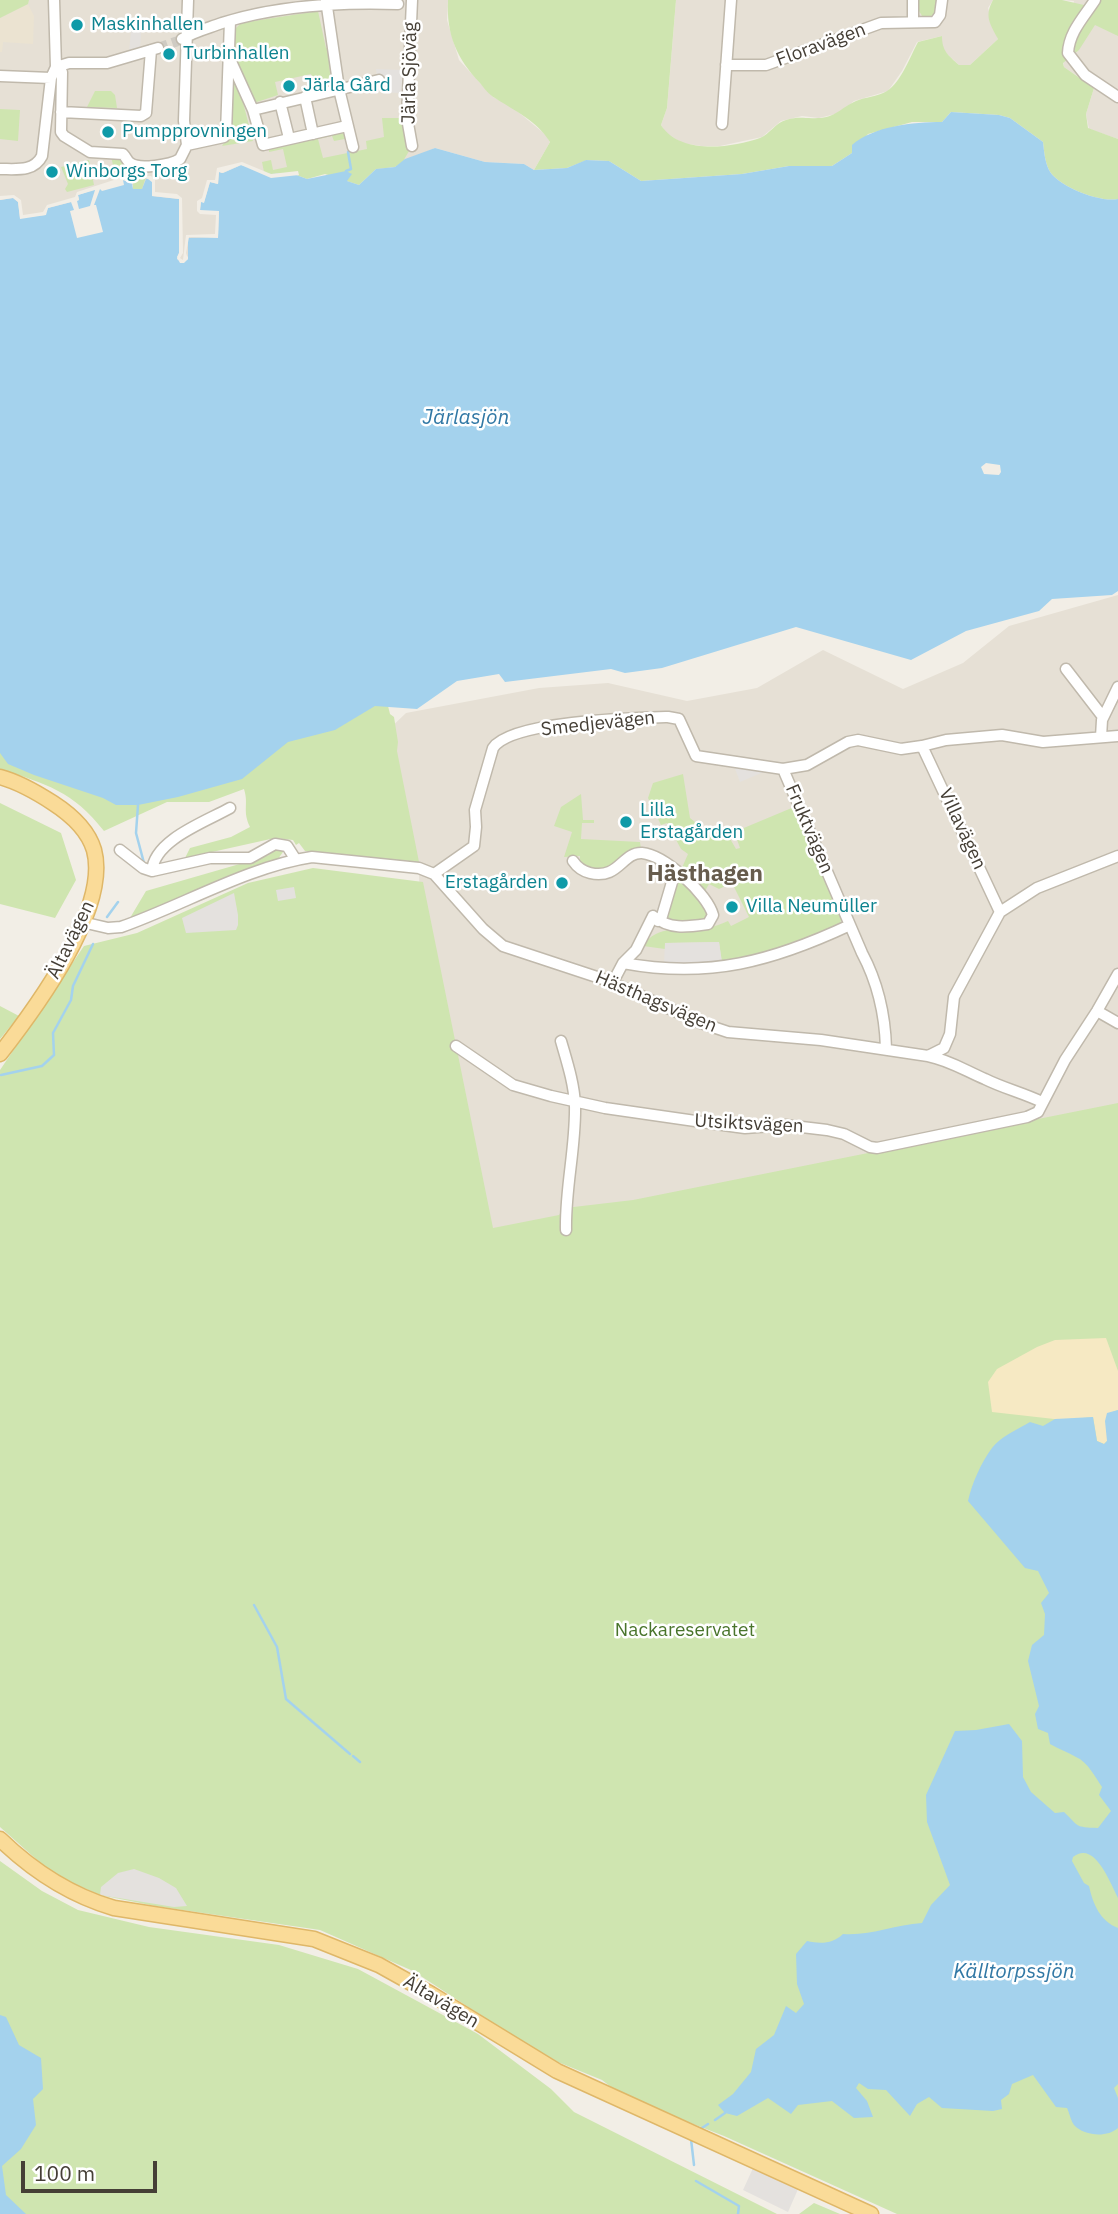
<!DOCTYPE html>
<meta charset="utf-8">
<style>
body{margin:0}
#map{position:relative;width:1118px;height:2214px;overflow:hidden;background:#f2eee6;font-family:"IBM Plex Sans",sans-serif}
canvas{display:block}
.scale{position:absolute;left:21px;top:2161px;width:136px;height:32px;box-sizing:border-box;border:4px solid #453f36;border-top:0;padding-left:9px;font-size:21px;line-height:24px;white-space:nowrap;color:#453f36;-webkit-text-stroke:5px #fff;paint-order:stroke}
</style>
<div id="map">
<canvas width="1118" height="2214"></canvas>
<div class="scale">100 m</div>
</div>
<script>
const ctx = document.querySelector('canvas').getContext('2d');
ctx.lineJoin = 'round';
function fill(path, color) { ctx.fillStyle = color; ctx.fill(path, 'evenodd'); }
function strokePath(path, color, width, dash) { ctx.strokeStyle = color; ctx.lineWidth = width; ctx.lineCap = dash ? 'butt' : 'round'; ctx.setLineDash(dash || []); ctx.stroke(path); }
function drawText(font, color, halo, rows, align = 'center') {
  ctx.font = font + ' "IBM Plex Sans",sans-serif'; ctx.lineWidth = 5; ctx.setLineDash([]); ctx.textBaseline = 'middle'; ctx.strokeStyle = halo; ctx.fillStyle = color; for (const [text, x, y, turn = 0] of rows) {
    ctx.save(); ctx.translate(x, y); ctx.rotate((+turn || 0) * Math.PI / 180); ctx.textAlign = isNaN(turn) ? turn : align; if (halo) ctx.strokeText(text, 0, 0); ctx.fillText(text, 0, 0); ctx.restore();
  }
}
fill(new Path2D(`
 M0,0H448L447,20L459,60L493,97L511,106L546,135L550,142L534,170L524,164L485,162L435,148L386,169L271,174L241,165L222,173L218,184L210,182L219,211L218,238L188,256L182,263L152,196L123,180L78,195L79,200L46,215L20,219L0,200Z
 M676,0H993L988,8L998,39L970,65H959L947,54L942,47V36L917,42L902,71L888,91L854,101L839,113L819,118L802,116L781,121L762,137L720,146H701L682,143L666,133L661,125L667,108Z
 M1062,0H1118V139L1089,129L1086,114L1094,88L1064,67L1062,56L1074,1Z
 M1118,595V1126L489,1236L424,1029L419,874L393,787L382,736L406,713L539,688L608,683L687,701L757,688L823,650L903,689L963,663L1009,626Z`), '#e6e0d5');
fill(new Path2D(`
 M28,4L34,16L33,44L3,42L2,52H0V18Z`), '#ebe3d1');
fill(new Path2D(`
 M0,0H29L28,4L0,18Z
 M448,0H676L667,108L661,125C680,155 731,148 760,138C770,134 775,123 786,120C800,116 804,119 818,118C835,118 842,107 856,101C865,97 877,97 887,91C901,82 910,57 918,42L942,36C942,51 948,55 959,65H970L998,39C990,24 984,16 993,0H1062L1084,5L1088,0H1118V36L1095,25L1079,50L1063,63L1064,67L1094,88L1086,114L1088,128L1118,139V199C1100,203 1057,186 1049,170C1045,162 1044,151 1043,142L1010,118L999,115L951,112L942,122H912L868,134L852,153L832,166H789L742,174L641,181L609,161L587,160L567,168L534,170L550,142C537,121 515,111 495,98C489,95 484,88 480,83C457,59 446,34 448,0Z
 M917,0H937L938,10L929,18L924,19L919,11Z
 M318,11L326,48L328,49L331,85L314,88L311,74L275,82L278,95L251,104L232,58L233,31L241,23Z
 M232,78L238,83L253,141L222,146L227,138Z
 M95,91H111L115,95L117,108L87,107Z
 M0,109L20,110L18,141L0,139Z
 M382,118H407L412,146L402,163L395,167L376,169L359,185L325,174L307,179L291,173L271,174L264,172L262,162L271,160L273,170L287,167L283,149L269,152V146L347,126L350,138L334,141L332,136L318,139L323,158L367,149L366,141L384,137Z
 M114,155L138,169L146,177L142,189H133V180L123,177L116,179L111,156Z
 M89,160L94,185L67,192L65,189L68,184L61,167Z
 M0,474L388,706L390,714L394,717L398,742L397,751L419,862L305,851L299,843L296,845L293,840L275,838L185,858L190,848L231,837L250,827C242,810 249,805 244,789L209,802H167L104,831C73,791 46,784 0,769Z
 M683,774L690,818L701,827L725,830L736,849L740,848L735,834L739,830L794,807L842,914L840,925L773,953L722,964L719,942L665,943V949L643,946C657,924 683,930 706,928C714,927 721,924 728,921L731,926L749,917L732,883L719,889L709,884L705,891L681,870L688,854L681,849L667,823L661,825L648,798L653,783Z
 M581,794L583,820H594V823H582L581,839L640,842L641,849L609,870L586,871L580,861V856L564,857L572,832L554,826L561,807Z
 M0,803L61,833L76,880L55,918L0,904Z
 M274,848L282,850L283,852L278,859L130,918L146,891L250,861L269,855Z
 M313,868L423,882L493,1228L559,1215L565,1208L633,1200L1118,1103V2214H897L724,2136L624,2097L602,2080L558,2062L502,2029L413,1971L320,1930L155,1906L100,1895L54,1875L0,1827V1070L84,946L137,933L248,883Z
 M677,880H681L699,895L709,915L701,923H666Z
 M0,1006L19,1016L0,1039Z
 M0,1861L42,1891L78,1910L149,1927L279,1945L358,1969L478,2034L551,2089L574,2112L777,2214H0Z
 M814,2203L840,2214H799Z`), '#cfe5b0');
fill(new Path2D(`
 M1106,1338L1118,1371V1410L1107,1414V1441L1104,1444L1097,1441L1093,1417L1063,1420L992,1412L988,1382L997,1369L1037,1347L1055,1340Z`), '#f6e9c3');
fill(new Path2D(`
 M132,20H142L140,49L129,52Z
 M376,69L403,70L401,93L379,92Z
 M734,766L766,771L740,782Z
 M294,887L296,898L278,901L276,890Z
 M234,893L238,915V925L236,930L186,933L182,918Z
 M719,942L722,962L664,964L665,943Z
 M134,1869L159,1878L176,1888L187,1906L174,1907L100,1895L101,1887L118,1873Z
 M754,2166L799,2187L788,2212L743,2190Z`), '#e4e1de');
fill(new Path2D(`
 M951,112L999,115L1010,118L1043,142C1044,151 1045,162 1049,170C1057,186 1100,203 1118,199V591L1112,595L1052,599L1039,611L966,631L911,660L796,627L662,668L625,673L611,669L505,682L499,674L457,681L417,709L375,706L335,730L288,742L242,779L178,797L138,805H116L103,798L34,775L8,764L0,753V200L13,198L18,202L20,218L45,215L48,208L79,200L78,195L123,180L132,183L133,189H142L146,179H150L152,182V196L179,199V253L177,259L182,263L188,259V238L218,237L219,211H200L201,202H204L210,182L218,184L219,172L223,173L241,165L271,174L291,173L307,179L346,171L352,174L347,181L359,185L376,169L395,167L405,159L435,148L485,162L524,164L534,170L567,168L586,160L609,161L641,181L742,174L789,166H832L852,153V145C874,126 913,122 942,122ZM986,463L1000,465L1001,472L999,475L984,474L981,467Z
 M1118,1410V1898C1110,1883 1095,1840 1073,1857L1072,1861L1084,1883L1089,1886C1093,1904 1100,1921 1118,1928V2084L1114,2088L1118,2098V2128C1107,2138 1084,2136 1074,2125C1071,2121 1069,2112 1067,2108L1056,2107L1033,2075L1012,2084L1009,2094L1001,2100L1002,2109L993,2111L942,2108L929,2097L917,2104L910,2116L886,2090L868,2089L859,2083L856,2088L867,2101L873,2117L854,2118L832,2101L798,2105L791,2114L768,2098L737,2116L725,2113L718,2105L733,2094L751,2072L756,2049L774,2035L786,2006L796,2013L804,2004L797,1984L796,1954L807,1941C820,1944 833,1944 843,1934C870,1936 894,1925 922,1923L931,1905L950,1885L927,1822L926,1795L955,1731L976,1730L1009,1724L1022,1741L1023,1777L1031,1792L1055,1813L1064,1812C1080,1827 1074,1827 1098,1828L1111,1811L1099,1795L1102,1787C1095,1777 1088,1762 1076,1757C1067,1752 1059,1749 1050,1744L1048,1733L1038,1729L1035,1714L1039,1706L1028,1661L1032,1645L1044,1635L1045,1614L1041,1603L1049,1593L1038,1571L1025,1568L968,1501C972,1483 981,1463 992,1448C1000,1437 1018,1429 1030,1422L1043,1426L1055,1419L1093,1417L1097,1441L1104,1444L1107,1441L1105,1421L1107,1413Z
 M0,2015L6,2017L19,2045L41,2058L43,2089L33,2099L36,2125L21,2149L2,2166L6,2195L26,2214H0Z`), '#a4d2ed');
fill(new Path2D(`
 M242,162L271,174L298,171L299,175L271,178L241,165L222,173L219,172L218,184L210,182L204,203L201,202L200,210L219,211L218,238L189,237L186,253L188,259L184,263H180L177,257L179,253V199L152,196V182L144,176H151L155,180V192L177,194L182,198L183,253L180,258L183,260L186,235L215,234L216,215L200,214L197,211V201L202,198L207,180H215L217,168Z
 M123,177L133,180L132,183L123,180L124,185L102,191L100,189L94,205H96L103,232L77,238L70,211L74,210L71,202L48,208L46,215L20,219L18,202L13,198L0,200V196L14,195L21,200L23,215L43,212L47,205L75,197L77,192ZM95,190L90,206L79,209L77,201L79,200L78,195Z`), '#f2eee6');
strokePath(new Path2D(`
 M346,171L351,169L348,152L351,150
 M138,805L136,833L144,863
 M107,917L118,902
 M1,1075L42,1066L54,1055L53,1033L71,1000L73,986L93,944
 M254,1605L277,1647L286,1699L350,1754
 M353,1756L360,1762
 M715,2120L725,2113
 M699,2130L708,2124
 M691,2139L694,2165
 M696,2181L739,2206L738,2214`), '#a4d2ed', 2.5);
strokePath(new Path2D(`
 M158,48L181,40`), '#cfcbc3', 10, [10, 5]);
const minor = new Path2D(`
 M326,0L339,89L353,147
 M412,0L407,118L412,146
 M1095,0C1084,17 1069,32 1068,53L1085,75L1118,97
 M913,22V0
 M182,39C195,31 209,28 222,23C279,5 339,2 398,4
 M158,48L107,63H69L56,67L62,72L61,132L64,136L90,152L123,154C126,157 127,161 130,163C139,170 171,165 180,159L187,145L184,121L188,0
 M229,57L253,110L263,145L347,126
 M726,65H766L881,23L935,22L940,15L942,0
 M0,76L51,78
 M305,97L313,134
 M280,102L289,138
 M253,110L379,80
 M61,112L141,116L146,113L151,50
 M722,124L731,0
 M187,145L224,137L226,133L230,21
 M0,169C16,169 34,172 42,156L51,78L56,67L54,0
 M1066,669L1103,717
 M1101,737L1102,720L1118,687
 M922,746L1000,912
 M783,769L862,953C878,983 885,1014 886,1048
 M120,850L143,868L152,871L210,858H250L275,844L287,846L296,860
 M573,861C577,867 582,871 590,873C619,880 622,852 642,853C665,855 707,894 713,915L708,924C687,927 670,930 653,916L636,950L623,963
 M152,871C154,840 205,822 230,808
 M434,874L474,846L476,827L475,810L493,748C511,721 634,718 668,717L679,719L696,756L783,769L807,765L848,742L858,740L901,749L922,746L946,740L1002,735L1043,742L1118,736
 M658,921L662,916L675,872
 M82,922L108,928L121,927C181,906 250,866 312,857L419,868L434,874L483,929L503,946L606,980L701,1023L728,1032L821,1040L928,1056C949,1060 966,1071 985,1079C1003,1088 1023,1093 1042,1102
 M613,982L623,963C709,979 773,961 850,925
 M1097,1011L1118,1023
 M561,1041C567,1062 574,1083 575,1105C576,1147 565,1188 566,1230
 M456,1046L513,1085L551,1096L605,1108L723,1125L745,1128L785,1125L827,1130L844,1134L870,1147L877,1148L1027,1117L1038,1112L1065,1060L1097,1011L1118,974
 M928,1056L944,1048L950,1034L954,997L1000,912L1037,888L1118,856`);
const major = new Path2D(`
 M0,777C19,782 36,792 53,803C70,814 88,830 94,850C110,909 35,1009 0,1054
 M0,1839C33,1871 70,1895 114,1908L314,1939L379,1965L431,1994L557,2071L871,2214`);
strokePath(minor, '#c0b9ac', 13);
strokePath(major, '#dfb768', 17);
strokePath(minor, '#fff', 10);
strokePath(major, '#fadb98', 14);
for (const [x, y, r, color] of [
 [77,25,7,"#0f9aa8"],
 [169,54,7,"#0f9aa8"],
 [289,86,7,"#0f9aa8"],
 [108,132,7,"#0f9aa8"],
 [52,172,7,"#0f9aa8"],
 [626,822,7,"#0f9aa8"],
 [562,883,7,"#0f9aa8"],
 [732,907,7,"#0f9aa8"]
]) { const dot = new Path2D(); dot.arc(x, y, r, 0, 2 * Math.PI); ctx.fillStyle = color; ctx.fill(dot); strokePath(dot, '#fff', 2.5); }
drawText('19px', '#0d838f', '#fff', [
 ["Maskinhallen",91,25],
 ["Turbinhallen",183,54],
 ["Järla Gård",303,86],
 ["Pumpprovningen",122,132],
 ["Winborgs Torg",66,172],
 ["Lilla",640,811],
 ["Erstagården",640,833],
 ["Erstagården",548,883,"right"],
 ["Villa Neumüller",746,907]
], 'left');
drawText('19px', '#453f36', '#fff', [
 ["Floravägen",821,45,-20],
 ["Järla Sjöväg",410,73,-89],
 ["Smedjevägen",598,724,-6],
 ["Fruktvägen",809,829,67],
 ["Villavägen",962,829,65],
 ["Ältavägen",71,940,-64],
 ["Hästhagsvägen",656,1002,23],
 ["Utsiktsvägen",749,1124,3],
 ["Ältavägen",441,2002,31]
]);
drawText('19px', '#49742b', '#fff', [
 ["Nackareservatet",685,1631]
]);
drawText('italic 21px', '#3178a5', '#fff', [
 ["Järlasjön",466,418],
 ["Källtorpssjön",1014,1972]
]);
drawText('bold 23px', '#675c4d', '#fff', [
 ["Hästhagen",705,874]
]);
</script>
